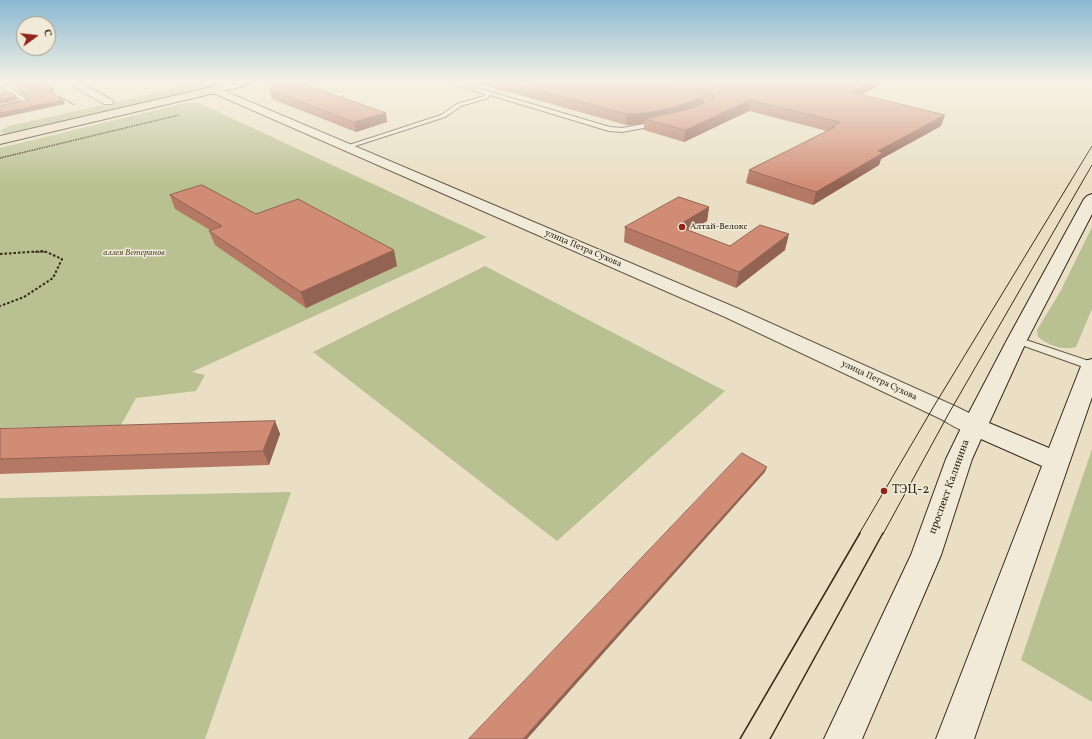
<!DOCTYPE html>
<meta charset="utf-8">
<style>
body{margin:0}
#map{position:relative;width:1092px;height:739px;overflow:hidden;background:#eadfc4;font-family:Vollkorn,serif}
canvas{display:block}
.north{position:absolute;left:16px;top:16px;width:40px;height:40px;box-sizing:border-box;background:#f1ead9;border:1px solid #a69d8b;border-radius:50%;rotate:75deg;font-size:11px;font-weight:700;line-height:16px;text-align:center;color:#362917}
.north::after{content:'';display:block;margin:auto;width:14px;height:18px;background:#8f2418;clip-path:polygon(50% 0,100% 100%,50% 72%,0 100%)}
</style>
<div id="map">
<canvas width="1092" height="739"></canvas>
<div class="north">С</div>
</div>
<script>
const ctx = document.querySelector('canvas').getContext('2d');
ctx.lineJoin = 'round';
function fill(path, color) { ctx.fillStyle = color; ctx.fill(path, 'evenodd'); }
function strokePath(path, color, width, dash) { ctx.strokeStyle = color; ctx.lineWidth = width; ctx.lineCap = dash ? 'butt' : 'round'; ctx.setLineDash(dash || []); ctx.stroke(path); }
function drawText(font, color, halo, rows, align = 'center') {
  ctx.font = font + ' Vollkorn,serif'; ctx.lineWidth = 3; ctx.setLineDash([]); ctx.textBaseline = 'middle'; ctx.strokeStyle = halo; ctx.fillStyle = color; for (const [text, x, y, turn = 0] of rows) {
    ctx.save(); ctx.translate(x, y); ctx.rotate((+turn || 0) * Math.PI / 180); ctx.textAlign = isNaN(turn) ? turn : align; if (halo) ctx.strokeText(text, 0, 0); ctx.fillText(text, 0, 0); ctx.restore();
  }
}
fill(new Path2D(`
 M204,82H233L19,132L3,133L0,131L9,126Z
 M185,103H199L487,237L192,372L205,375L196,391L136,398L120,427L88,436L39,427L0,428V148Z
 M1092,227V309L1076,347C1062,351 1049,345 1038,337L1037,330L1060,292Z
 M485,266L725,391L557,541L313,352Z
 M1092,449V702L1021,660Z
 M291,492L205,739H0V498Z`), '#b9c192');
const service = new Path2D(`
 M0,82H2L29,101V103L0,110V106L22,101L0,86Z
 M448,82H457L610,127L622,128L660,121L663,123L660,125L622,132L609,131L490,95L488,98L461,106L445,117L349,148H345L343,147L441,115L457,104L484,96L485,94Z
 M1017,337L1092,362V370L1013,342L1011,340L1013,338Z`);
const minor = new Path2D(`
 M215,87L739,309L957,407L983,420L986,426L983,432C967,437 954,426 941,419L725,317L211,92L210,90Z`);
const tertiary = new Path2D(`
 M66,82H79L112,100L114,102L112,104H104Z`);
const secondary = new Path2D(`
 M1092,194V214L1027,340L989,423L1049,448L1081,366L1084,361L1092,359V397L974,739H936L1042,466L981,439L972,459L941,555L862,739H824L911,555L946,459L962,426L1007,340L1084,199L1087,196Z`);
const primary = new Path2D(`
 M234,82H253L248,85L0,144V136Z`);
strokePath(service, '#635642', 2);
strokePath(minor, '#635642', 2);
strokePath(tertiary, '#635642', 2);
strokePath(secondary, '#362917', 2);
strokePath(primary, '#362917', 2);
strokePath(new Path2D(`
 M57,98L60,97L75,105
 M0,158L179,115
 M33,252H46`), '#362917', 1.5, [1.5, 1]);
strokePath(new Path2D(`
 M0,254L44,251L62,259L53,278L24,297L0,306`), '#362917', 2, [2.5, 2]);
fill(service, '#f1ead9');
fill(minor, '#f1ead9');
fill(tertiary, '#f1ead9');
fill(secondary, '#f1ead9');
fill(primary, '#eadfc4');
strokePath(new Path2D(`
 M859,534L934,406L1092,146
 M883,534L949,413L1092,165`), '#362917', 1);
strokePath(new Path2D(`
 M740,739L860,533
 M770,739L883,533`), '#362917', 1.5);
fill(new Path2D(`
 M473,82H884L862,95L941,126L881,159L879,165L813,205L746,183L749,170L827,131L749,111L684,142L644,130V124L626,125ZM705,98L708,101L704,103Z
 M18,88L53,89L55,93L53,94L63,100L65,104L28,100V98L20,93Z
 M270,90L386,113L387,122L356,132L272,99Z
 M170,195L256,214L397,266L306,308L215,245L209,231L210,230L175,209Z
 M709,207L707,221L691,231L730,246L785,250L736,288L624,242L625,227Z
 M275,421L280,434L269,465L0,474V429Z`), '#b47865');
fill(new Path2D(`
 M869,82H884L848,103L851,92Z
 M53,89L55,93L49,95L47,90Z
 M16,96L18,100L0,104V100Z
 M705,96L704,106L645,119L644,124L626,125L627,114Z
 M63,100L65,104L0,118V113Z
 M751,100L749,111L684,142L685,130Z
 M386,113L387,122L356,132L354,122Z
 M945,115L941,126L881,159L879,165L813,205L816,192L878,151Z
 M709,207L707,221L675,241L677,226Z
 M789,234L785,250L736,288L739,272Z
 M394,250L397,266L306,308L301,292Z
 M275,421L280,434L269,465L263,451Z
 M767,467L765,472L527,739H523Z`), '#926253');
const building = new Path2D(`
 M16,82H41L53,89L47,90L63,100L0,113V106L28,100V95L18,88Z
 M278,82H298L386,113L354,122L270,90Z
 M509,82H672L694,88L705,96L672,108L647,113L627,114Z
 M695,82H869L851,92L945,115L878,151L883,153L816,192L749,170L835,127H832L840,122L751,100L685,130L645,119L693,108L715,98L709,90L702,85Z
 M10,92L16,96L0,100V94Z
 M202,185L256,214L298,199L394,250L301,292L209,231L222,226L170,195Z
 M679,197L709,207L677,226L730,246L760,225L789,234L739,272L625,227Z
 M275,421L263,451L0,459V429Z
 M742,453L767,467L523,739H469Z`);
fill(building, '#d18c76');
strokePath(building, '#926253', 1);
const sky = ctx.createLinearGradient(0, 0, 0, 185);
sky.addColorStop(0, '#88b8d2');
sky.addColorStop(0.44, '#f6f1e4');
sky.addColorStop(1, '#f6f1e400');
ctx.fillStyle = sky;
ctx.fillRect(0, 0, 1092, 185);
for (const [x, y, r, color] of [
 [682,227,4,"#8f2418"],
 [884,491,4,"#8f2418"]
]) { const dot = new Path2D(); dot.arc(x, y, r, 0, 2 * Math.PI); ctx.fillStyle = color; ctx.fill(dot); strokePath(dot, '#f1ead9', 1.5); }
drawText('9px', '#362917', '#f1ead9', [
 ["Алтай-Велокс",690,227]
], 'left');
drawText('9px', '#362917', '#f1ead9', [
 ["улица Петра Сухова",583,249,23],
 ["улица Петра Сухова",879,381,25]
]);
drawText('italic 9px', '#574f36', '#f1ead9', [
 ["аллея Ветеранов",134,253]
]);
drawText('11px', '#362917', '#f1ead9', [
 ["проспект Калинина",950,487,-70]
]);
drawText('13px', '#362917', '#f1ead9', [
 ["ТЭЦ-2",892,491]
], 'left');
</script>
